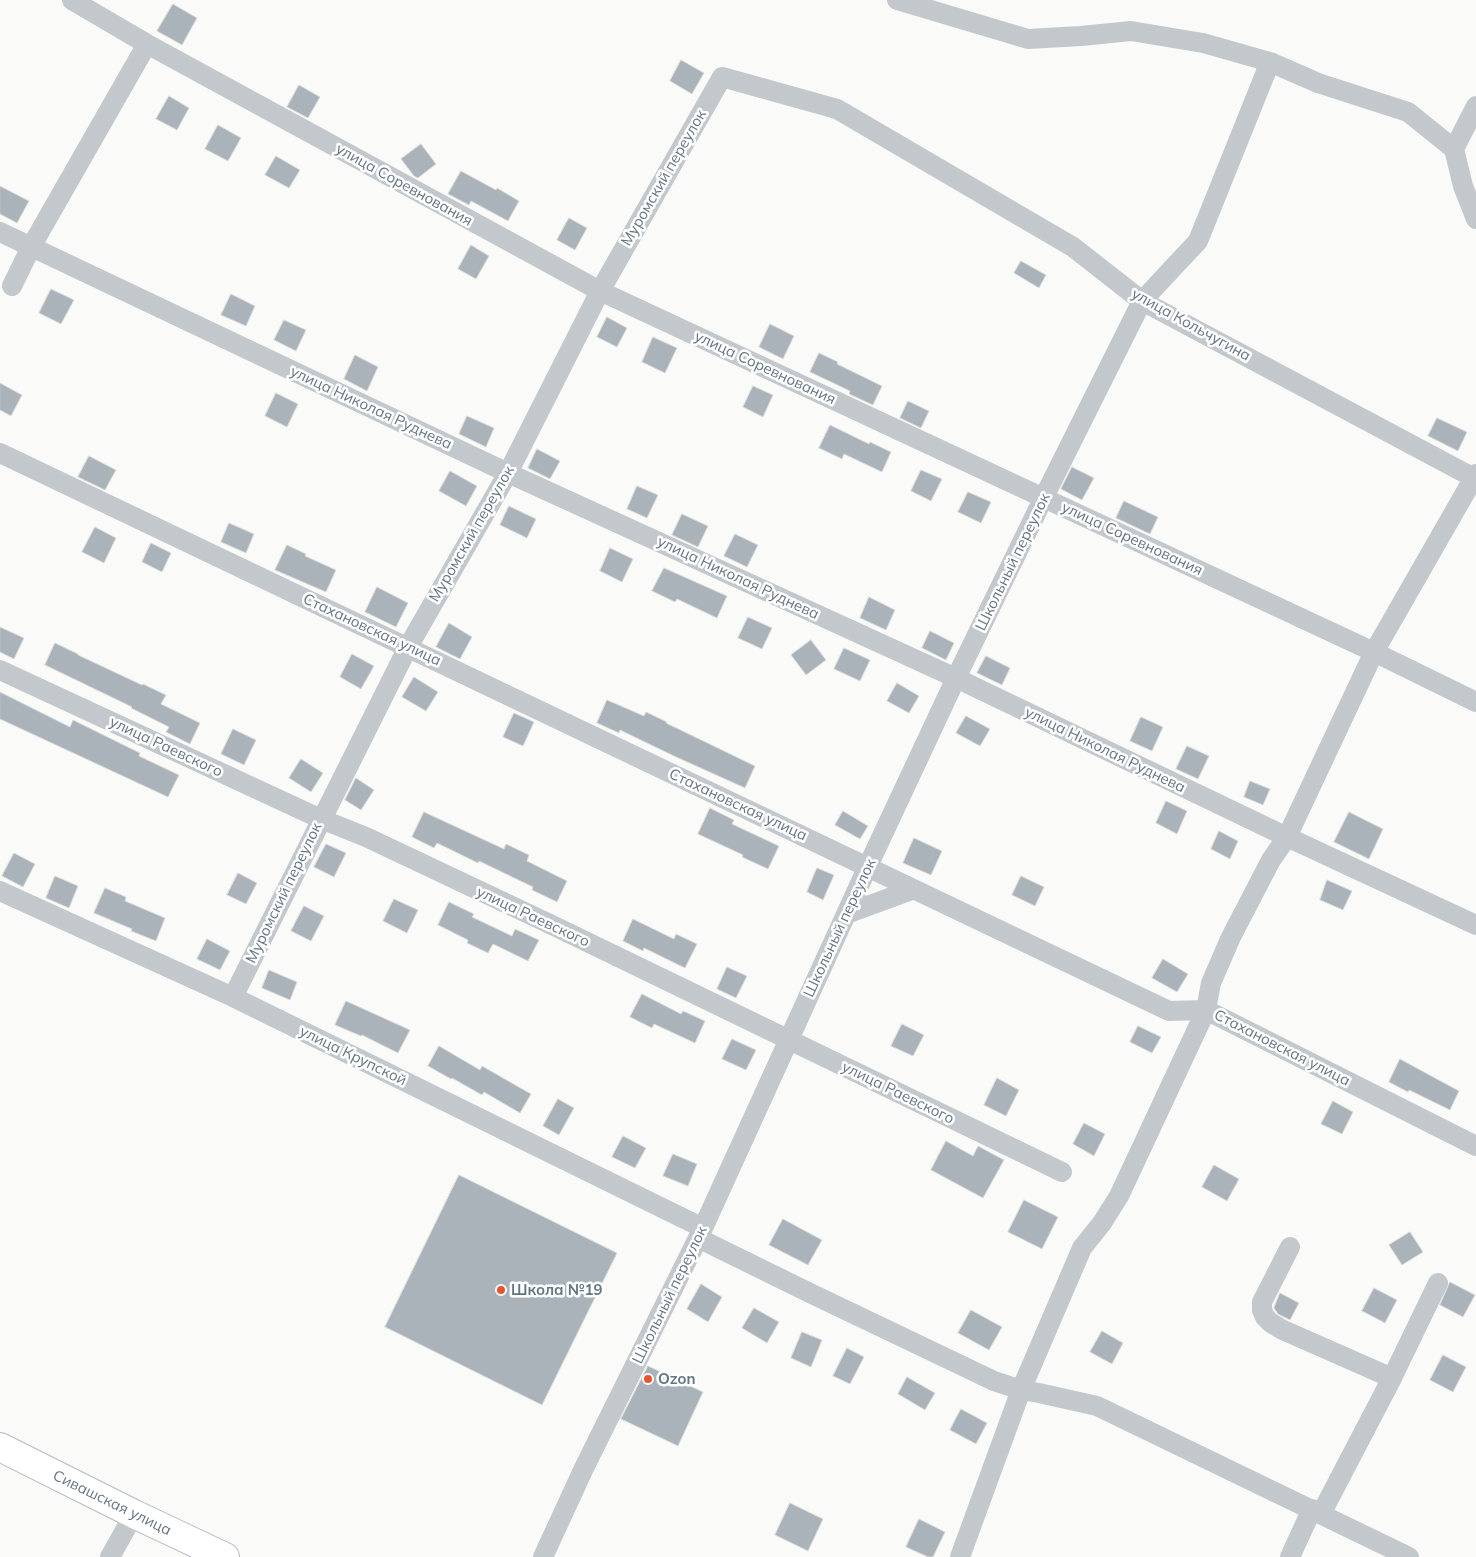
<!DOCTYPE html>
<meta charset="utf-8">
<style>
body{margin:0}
canvas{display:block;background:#fafaf8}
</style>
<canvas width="1476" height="1557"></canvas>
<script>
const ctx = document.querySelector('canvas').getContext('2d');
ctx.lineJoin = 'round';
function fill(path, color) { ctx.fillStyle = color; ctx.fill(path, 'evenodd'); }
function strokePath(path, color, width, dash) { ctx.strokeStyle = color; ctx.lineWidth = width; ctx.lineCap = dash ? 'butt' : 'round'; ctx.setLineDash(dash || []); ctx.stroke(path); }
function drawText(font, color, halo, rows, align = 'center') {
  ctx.font = font + ' Mulish,sans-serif'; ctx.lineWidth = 5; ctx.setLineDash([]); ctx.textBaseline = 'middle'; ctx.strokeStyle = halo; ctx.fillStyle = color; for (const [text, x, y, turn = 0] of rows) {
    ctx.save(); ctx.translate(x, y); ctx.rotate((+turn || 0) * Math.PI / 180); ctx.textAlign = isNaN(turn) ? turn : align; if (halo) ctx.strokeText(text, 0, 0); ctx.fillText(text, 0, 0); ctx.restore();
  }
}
const building = new Path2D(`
 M173,4L197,18L182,45L157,31Z
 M681,60L704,73L692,94L670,81Z
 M299,85L320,97L308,118L287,107Z
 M169,96L189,108L177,130L156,119Z
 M218,125L241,138L228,161L205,149Z
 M421,144L436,164L418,178L414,176L401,159Z
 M276,156L300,170L289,188L265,175Z
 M461,171L496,190L497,188L519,201L508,221L471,201L469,205L448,194Z
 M0,186L29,201L17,223L0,214Z
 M569,218L587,228L575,250L557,240Z
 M471,245L489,256L476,279L458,269Z
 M1021,261L1046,275L1039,288L1014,273Z
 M51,289L74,300L61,324L39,313Z
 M231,294L255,306L246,326L221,315Z
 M607,317L627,328L617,347L597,337Z
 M284,320L306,330L296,351L274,340Z
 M770,324L794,336L783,359L759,347Z
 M653,337L677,348L665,373L642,362Z
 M819,353L838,362L837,364L882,386L873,405L849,394L850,391L810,372Z
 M355,355L378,367L367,391L344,379Z
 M0,383L22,395L11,416L0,410Z
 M753,386L773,395L763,417L743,407Z
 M276,393L298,404L287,427L265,416Z
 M908,401L929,411L921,428L900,418Z
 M467,416L494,428L486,447L459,434Z
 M1437,418L1467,432L1458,451L1428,436Z
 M830,425L869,444L870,442L891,452L882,472L844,454L842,459L819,448Z
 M537,449L560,461L550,479L528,468Z
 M89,456L116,470L105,490L78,477Z
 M1072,467L1094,478L1082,500L1061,489Z
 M921,470L942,479L931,501L911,491Z
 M450,471L477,486L466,506L439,491Z
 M637,486L658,495L647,518L627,509Z
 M968,492L991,502L981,523L958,512Z
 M1124,501L1158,517L1150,534L1116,518Z
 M509,506L536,519L527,538L500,525Z
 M682,514L708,526L698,547L672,535Z
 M229,523L254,534L246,553L221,542Z
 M95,527L116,538L104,563L82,552Z
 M735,534L758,545L747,567L724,556Z
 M151,543L171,553L162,572L142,562Z
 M287,545L306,554L305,556L336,570L326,592L275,570Z
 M610,548L633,559L622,582L600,571Z
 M664,568L727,596L717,618L677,599L675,602L652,591Z
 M377,587L408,603L396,627L365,612Z
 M869,597L895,610L886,630L860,618Z
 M748,617L772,628L762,649L738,638Z
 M449,623L472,637L460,659L436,647Z
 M0,627L24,638L14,659L0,652Z
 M930,631L954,643L946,660L922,648Z
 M811,640L826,660L806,675L791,655Z
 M55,643L78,654V655L142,685L143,684L166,695L161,704L200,723L190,744L166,732L169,727L131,708L132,707L45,665Z
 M844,648L870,660L860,681L834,669Z
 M352,654L374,666L361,689L340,677Z
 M986,656L1010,668L1002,685L977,673Z
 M414,677L438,692L426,711L402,697Z
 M897,683L919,696L909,713L887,701Z
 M0,692L70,727L73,720L140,753L139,756L179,775L168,797L0,719Z
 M607,700L644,716L646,712L667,722L666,723L755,766L745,788L674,756L620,730L619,733L597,723Z
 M514,713L534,722L523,746L503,737Z
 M966,716L990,729L980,746L956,733Z
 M1141,717L1163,727L1152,751L1130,741Z
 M233,729L256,740L244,765L221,754Z
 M1187,746L1209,756L1198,779L1176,769Z
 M301,759L323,773L311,792L289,778Z
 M356,778L374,790L361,810L345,800Z
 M1250,781L1270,789L1263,805L1244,797Z
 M1166,801L1187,811L1177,834L1156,823Z
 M710,808L734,820L732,824L779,846L768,869L742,857L743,855L698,834Z
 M843,811L868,826L860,839L835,825Z
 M424,812L504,849L506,844L529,855L527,861L567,881L557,902L532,890L533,887L479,861L478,863L437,843L434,848L412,837Z
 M1349,812L1383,829L1369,859L1334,842Z
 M1219,831L1238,841L1230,859L1211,849Z
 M914,838L942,851L931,875L903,863Z
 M326,844L346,853L334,877L314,867Z
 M14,853L35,864L23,887L2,876Z
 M817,868L834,875L823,900L807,892Z
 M238,873L257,883L246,904L227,895Z
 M55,876L78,886L69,908L46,898Z
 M1021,876L1044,887L1035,906L1012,895Z
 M1327,880L1352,891L1343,910L1320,900Z
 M105,888L126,897L125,901L165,918L156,941L131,931L132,929L94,913Z
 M394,899L418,910L407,933L383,921Z
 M449,902L474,914L472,917L512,936L515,929L539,940L528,961L493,944L488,953L467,943L468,940L438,925Z
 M304,906L324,916L311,941L291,931Z
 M633,919L674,939L676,934L697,944L685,968L644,948L643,951L623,941Z
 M207,939L230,951L220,970L197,959Z
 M1163,959L1188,974L1177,992L1152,978Z
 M727,967L747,976L736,998L717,989Z
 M269,970L297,982L290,1000L262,988Z
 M642,994L681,1014L683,1011L705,1021L695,1043L654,1024L652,1028L630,1017Z
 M346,1001L410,1030L398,1053L362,1035L361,1036L335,1025Z
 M902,1024L924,1035L913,1056L891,1046Z
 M1138,1026L1161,1037L1152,1053L1130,1042Z
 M732,1039L756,1050L746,1070L722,1059Z
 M439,1046L480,1070L482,1066L531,1094L520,1113L484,1092L482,1095L452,1078L451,1079L428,1066Z
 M1400,1059L1459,1091L1450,1110L1409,1090L1408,1092L1389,1082Z
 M997,1078L1019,1090L1006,1116L984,1105Z
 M558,1099L574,1108L559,1135L543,1126Z
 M1333,1101L1353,1112L1342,1134L1321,1124Z
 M1084,1123L1105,1134L1094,1156L1073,1144Z
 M623,1136L646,1148L635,1168L612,1157Z
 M946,1141L973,1156L978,1146L1004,1160L983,1198L931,1170Z
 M673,1154L697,1164L688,1186L663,1176Z
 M1214,1165L1239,1179L1227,1201L1202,1187Z
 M459,1175L617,1253L542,1405L385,1327Z
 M1024,1200L1058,1217L1042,1249L1008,1232Z
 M783,1219L822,1240L808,1265L769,1245Z
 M1410,1232L1423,1252L1402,1265L1389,1245Z
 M1450,1282L1475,1295L1463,1317L1440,1305Z
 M701,1284L722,1297L708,1322L687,1309Z
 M1374,1288L1397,1300L1385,1323L1362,1311Z
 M1280,1293L1299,1303L1290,1320L1278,1314L1274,1308Z
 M754,1308L779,1322L767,1343L742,1328Z
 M971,1310L1002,1327L989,1350L958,1333Z
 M1102,1331L1123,1343L1112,1364L1090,1352Z
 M802,1332L822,1340L811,1367L791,1358Z
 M847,1348L864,1357L850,1384L833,1376Z
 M1443,1355L1466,1367L1453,1392L1430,1380Z
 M648,1366L703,1392L678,1446L621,1419Z
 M907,1377L935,1393L925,1410L898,1394Z
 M961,1409L987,1423L976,1444L950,1430Z
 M790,1503L823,1519L808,1551L775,1535Z
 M919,1519L945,1532L933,1557H928L906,1547Z`);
fill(building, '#aab3b9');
strokePath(building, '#dcdcda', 1);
const secondary = new Path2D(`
 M0,1447L134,1514L225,1557`);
strokePath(secondary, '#b3babf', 30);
strokePath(new Path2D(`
 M72,0L147,44L600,291L1374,652L1476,702
 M897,0L1028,39L1081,36L1131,31L1203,43L1270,62L1318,83L1408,112L1454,149
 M1476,106L1454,149L1463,186L1476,219
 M0,232L508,473L956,678L1287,837L1476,925
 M12,286L31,247L147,44
 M0,453L1169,1011L1206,1010L1476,1146
 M0,670L321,819L366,837L552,925L1062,1172
 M0,891L233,997L703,1228
 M846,914L914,889
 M233,997L408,647L508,473L600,291L722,77L837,109L1073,247L1142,301L1476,479
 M698,1238L812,1294L994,1381L1021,1390L1082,1248L1102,1223L1119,1196L1206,1010L1211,983L1231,937L1271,860L1287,837L1374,652L1476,474
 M1290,1247L1262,1302V1310L1265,1317L1271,1323L1283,1330L1392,1378
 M1321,1514L1392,1378L1438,1283
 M110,1557L134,1514
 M543,1557L584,1468L703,1228L868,866L956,678L1044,497L1142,301L1198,241L1270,62
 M960,1557L1021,1390L1039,1393L1097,1406L1409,1557
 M1290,1557L1312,1509`), '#c3c8cc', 20);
strokePath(secondary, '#fff', 28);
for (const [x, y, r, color] of [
 [501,1290,5,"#e4572e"],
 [648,1379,5,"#e4572e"]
]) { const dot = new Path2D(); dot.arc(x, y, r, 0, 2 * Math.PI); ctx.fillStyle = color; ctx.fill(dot); strokePath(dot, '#fff', 2); }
drawText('15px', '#657683', '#fff', [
 ["Муромский переулок",664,178,-60],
 ["улица Соревнования",404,185,29],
 ["улица Кольчугина",1191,325,29],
 ["улица Соревнования",765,368,25],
 ["улица Николая Руднева",371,408,25],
 ["Муромский переулок",472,534,-60],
 ["улица Соревнования",1132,539,25],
 ["Школьный переулок",1013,562,-64],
 ["улица Николая Руднева",738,578,25],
 ["Стахановская улица",372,630,25],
 ["улица Раевского",166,747,25],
 ["улица Николая Руднева",1105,750,26],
 ["Стахановская улица",738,805,25],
 ["Муромский переулок",284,893,-64],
 ["улица Раевского",533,917,25],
 ["Школьный переулок",840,928,-65],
 ["Стахановская улица",1282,1048,27],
 ["улица Крупской",353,1056,26],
 ["улица Раевского",898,1093,26],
 ["Школьный переулок",670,1295,-64],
 ["Сивашская улица",112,1503,26]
]);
drawText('bold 15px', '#657683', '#fff', [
 ["Школа №19",511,1290],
 ["Ozon",658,1379]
], 'left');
</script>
